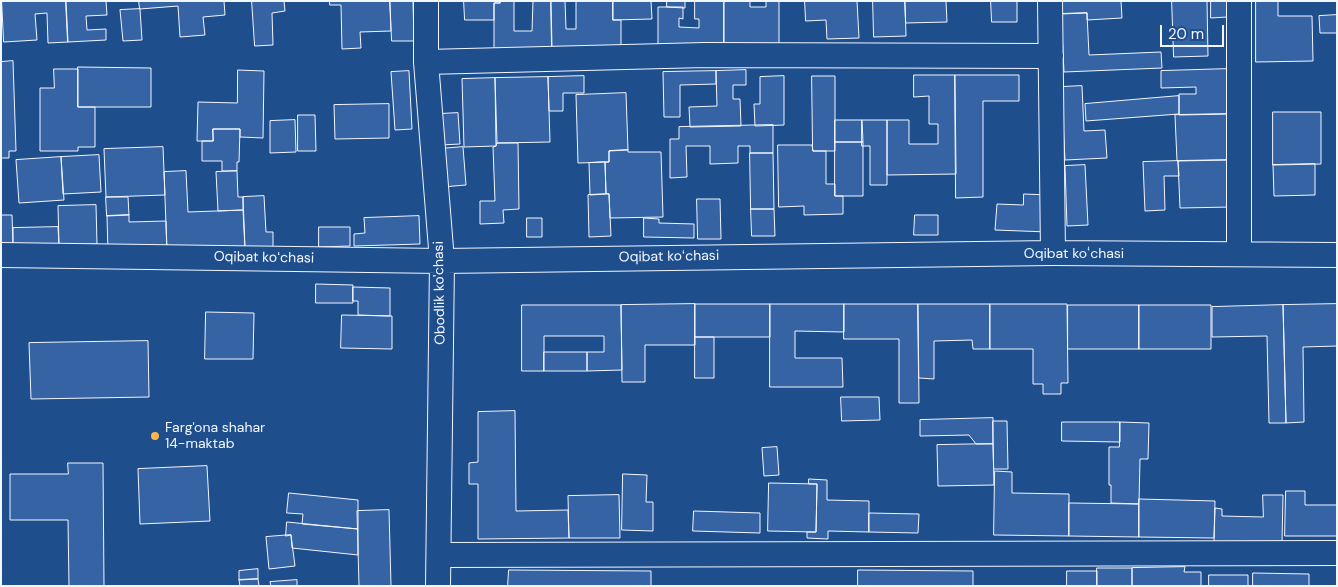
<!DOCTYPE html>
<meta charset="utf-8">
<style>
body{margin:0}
#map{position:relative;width:1338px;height:587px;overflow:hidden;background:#1f4e8c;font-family:"DM Sans",sans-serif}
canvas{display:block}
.frame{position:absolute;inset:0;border:2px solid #f2f6ff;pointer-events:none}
.scale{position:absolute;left:1160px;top:25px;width:64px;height:22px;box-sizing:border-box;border:2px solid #f2f6ff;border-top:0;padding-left:6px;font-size:15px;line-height:18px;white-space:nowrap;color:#f2f6ff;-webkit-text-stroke:4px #1f4e8c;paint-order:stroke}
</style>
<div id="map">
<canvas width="1338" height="587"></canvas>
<div class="frame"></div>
<div class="scale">20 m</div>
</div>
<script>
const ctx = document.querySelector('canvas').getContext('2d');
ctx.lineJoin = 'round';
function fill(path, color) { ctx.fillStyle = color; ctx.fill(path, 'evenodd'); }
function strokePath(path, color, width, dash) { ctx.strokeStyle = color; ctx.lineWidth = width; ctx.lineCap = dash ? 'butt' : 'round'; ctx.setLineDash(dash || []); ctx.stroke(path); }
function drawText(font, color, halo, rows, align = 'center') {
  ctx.font = font + ' "DM Sans",sans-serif'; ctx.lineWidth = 4; ctx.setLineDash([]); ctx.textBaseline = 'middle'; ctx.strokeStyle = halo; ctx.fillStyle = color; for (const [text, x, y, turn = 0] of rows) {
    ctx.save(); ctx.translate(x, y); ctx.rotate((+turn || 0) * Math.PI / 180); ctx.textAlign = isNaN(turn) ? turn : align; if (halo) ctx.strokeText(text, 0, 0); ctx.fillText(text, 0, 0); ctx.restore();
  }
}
const building = new Path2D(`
 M2,1H66L68,42L48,43L47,13L35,14L37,40L4,42Z
 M66,1H106L107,15L86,16L87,30L106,29V40L68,42Z
 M139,1H224L225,15L203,17L205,35L180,37L178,6L140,9Z
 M252,1H284L285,11L272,13L273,45L255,46Z
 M330,1H390L391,31L360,32L361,48L342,49L341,5H330Z
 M390,1H413L414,41H392Z
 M464,1H500V3H494V20H465Z
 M500,1H514V31H532L533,1H551L552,48L494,49V3H500Z
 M551,1H565L566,29H576V1H613V20H621V48H552Z
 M613,1H651L652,19L613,20Z
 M667,1H685V8L667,7Z
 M695,1H724V50L658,49V7H683V19L679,18V27L699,28V19H695Z
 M724,1H750V7H766V1H779V50H724Z
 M805,1H857L859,38L827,39L826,20L806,21Z
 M873,1H905L906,36L874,37Z
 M905,1H946L947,22L906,23Z
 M991,1H1017V22H992Z
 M1061,1H1121L1122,18L1087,20V13L1061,14Z
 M1172,1H1207L1208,56L1174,57Z
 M1211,1H1227V17L1211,18Z
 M1256,1H1278V16H1312L1313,61L1256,62Z
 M140,9L142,40L123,41L120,10Z
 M1087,13L1089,55L1161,52L1162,68L1064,72L1061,14Z
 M1337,15V33H1320L1319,16Z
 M13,61L16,151H9V158H1V62Z
 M78,67L151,68V107H78Z
 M54,69H78V107H95V147H78V151H40V88H54Z
 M1228,69L1230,114L1179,115V94H1196V87L1161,88V71Z
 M238,70L264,71L263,138L240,137V129H213V141H197L198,102L237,103Z
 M746,70V85H733V99H740L741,126L690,127L689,107L717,106L716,71Z
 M409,71L412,129L395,130L391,72Z
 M716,71V84L680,85V117H664L663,72Z
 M914,75H955L956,174L887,175V120H909V144H938V124H929V96L914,97Z
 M955,75H1019V101H983V197L956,198Z
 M584,76V93H563V111H549L548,77Z
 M784,76V125L755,126L754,104H760V77Z
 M812,76H835V151H813Z
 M548,77L550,142L497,143L495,78Z
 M495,78L496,146L464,147L462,79Z
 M1082,86L1084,131L1105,130L1107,158L1065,160L1061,87Z
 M626,93L628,150L609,151V162L578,163L576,95Z
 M1179,96V114L1086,121L1085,104Z
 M389,104V138L335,139L334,105Z
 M1273,112H1321V164L1273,165Z
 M458,113L460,144L441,145L439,114Z
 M1230,114L1231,160L1177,161L1175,115Z
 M298,115H315L316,151H298Z
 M295,120L296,152L270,153V121Z
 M835,120H862L863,142H835Z
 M862,120H887V185H870V146H862Z
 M773,125V153H750V146H738V163L710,164V146H686L687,177L670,178V139H679V127Z
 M213,129H240L239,162H237V171H222V161H202V141H213Z
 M835,142H863V196H835Z
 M497,143H518L519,209L503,210L504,223L480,224V201H495L493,147L496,146Z
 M778,145H812L813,151H826V184H835V196H843V214L804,215V206L779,207Z
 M163,147L165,195L106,197L104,149Z
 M463,147L466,185L442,187L439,149Z
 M628,150V152H661L663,217L610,218L609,194H606L605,162H609V151Z
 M750,153H773L774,209H751Z
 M99,155L101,192L63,194L61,157Z
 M61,157L64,200L19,203L16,160Z
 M1231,160L1232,207L1180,208L1178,161Z
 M1178,161L1179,176H1164L1165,210L1145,211L1143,162Z
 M605,162L606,194L590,195L589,163Z
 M1315,164V195L1274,196L1273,165Z
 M1085,165L1088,225L1067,226L1065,166Z
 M186,171L188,212L243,210L245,249L167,252L164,172Z
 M237,171L238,197H243V210L218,211L216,172Z
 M609,194L611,236L589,237L588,195Z
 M1024,194L1050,195L1048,232L995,230L997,204L1023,205Z
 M264,196L266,232H273V247L245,249L243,197Z
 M106,197H128L129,215L107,216Z
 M697,199H720L721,239H698Z
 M96,205L97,244L59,245L58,206Z
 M751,209H774L775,236H752Z
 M1,215H12L13,246H1Z
 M129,215V222L166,221L167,252L108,254L107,216Z
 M915,215H938V235H914Z
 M419,216L420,244L354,246V234L365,233L364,218Z
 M527,218H542V237H527Z
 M644,218L659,219V223L694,224V238L644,237Z
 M58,227L59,245L13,246V228Z
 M319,227H350V246L319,247Z
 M316,284L353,285V303H316Z
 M353,287L390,288V316L358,315V301H353Z
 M695,304V345H645V382H622L621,305Z
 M695,304H770V337H695Z
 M770,304H844V332L795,331V358H842L843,387H770Z
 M844,304H918L919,403H899V339H844Z
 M918,304H990V349H973L972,340L934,341V379L919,378Z
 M990,304H1067L1068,383H1061V394H1043V384H1033V349H990Z
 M1337,304V346L1303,347L1304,422L1286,423L1283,305Z
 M522,305H621L622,370L587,371V352H604V336H544V371H522Z
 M1068,305H1139V349H1068Z
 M1139,305H1211V349H1139Z
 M1283,305L1286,423H1269L1267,336L1212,337V307Z
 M206,312L254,313L253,359H205Z
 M342,315L392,316V349L341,348Z
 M695,337H714V378H695Z
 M148,341L149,397L31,399L29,343Z
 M544,352H587V371H544Z
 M841,397H879L880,420L842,421Z
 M515,411L516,511L568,510L569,538L478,539V484H469V463L478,462V412Z
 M993,418V444H976L969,435L920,436V420Z
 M993,421H1007L1008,469H994Z
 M1062,422H1120V442L1062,441Z
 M1120,422L1149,423L1148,459H1140L1139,504L1111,503V485H1109V447H1119Z
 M993,444L994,485L938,486L937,445Z
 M777,447L779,475L764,476L762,448Z
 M68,463H103L104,586H69L68,520H10V474H68Z
 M207,466L210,521L140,524L138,469Z
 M995,471L1012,472V493L1069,494V536L994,535Z
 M623,474L647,475L646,502H653V531L622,530Z
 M809,479L827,480V500L869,501V532L828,531V539L807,538V532H816L817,484H809Z
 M769,483L817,484L816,532L768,531Z
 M1286,491H1305V505H1337V536H1285Z
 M289,493L358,500V529L302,524L303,514L287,513Z
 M619,495L620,538H569L568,496Z
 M1263,495H1283L1282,543L1214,542L1215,508L1222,509V516L1263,517Z
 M1139,499L1215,501L1214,538L1139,537Z
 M1069,503L1139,504V537L1069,536Z
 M389,510L391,586H359L357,511Z
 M694,511L760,513V533L693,531Z
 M869,513L919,514L918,533L869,532Z
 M287,522L358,529V555L292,548L291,535L286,536Z
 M291,535L295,566L269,569L266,537Z
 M1185,567L1184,572H1201V586H1132V568Z
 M1097,568H1132V586H1097Z
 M258,569V579L239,580V571Z
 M509,570L651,571V586H508Z
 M858,570L973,571V586H858Z
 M1067,571H1097V586H1067Z
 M1253,573L1309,574V586H1253Z
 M1209,575H1248V586H1209Z
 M258,579L259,586H240L239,580Z
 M297,580V586H271L270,582Z`);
fill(building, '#3563a3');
strokePath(building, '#f2f6ff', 1);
const minor = new Path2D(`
 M426,1V62L442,261L438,586
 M1050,1L1053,253
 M1239,1V254
 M426,62L705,55L1051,56
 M1,255L442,261L1053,253L1337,255
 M439,555L1337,553`);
strokePath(minor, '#f2f6ff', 26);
strokePath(minor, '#1f4e8c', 24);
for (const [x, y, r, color] of [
 [155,436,5,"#ffb74d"]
]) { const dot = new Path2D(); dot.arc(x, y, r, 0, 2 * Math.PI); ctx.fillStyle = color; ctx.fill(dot); strokePath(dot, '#1f4e8c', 2); }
drawText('14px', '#f2f6ff', '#1f4e8c', [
 ["Oqibat koʻchasi",1074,254],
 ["Oqibat koʻchasi",669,257,-1],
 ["Oqibat koʻchasi",264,258,1],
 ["Obodlik ko'chasi",440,293,-91]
]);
drawText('14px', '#f2f6ff', '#1f4e8c', [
 ["Farg'ona shahar",165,428],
 ["14-maktab",165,444]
], 'left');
</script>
